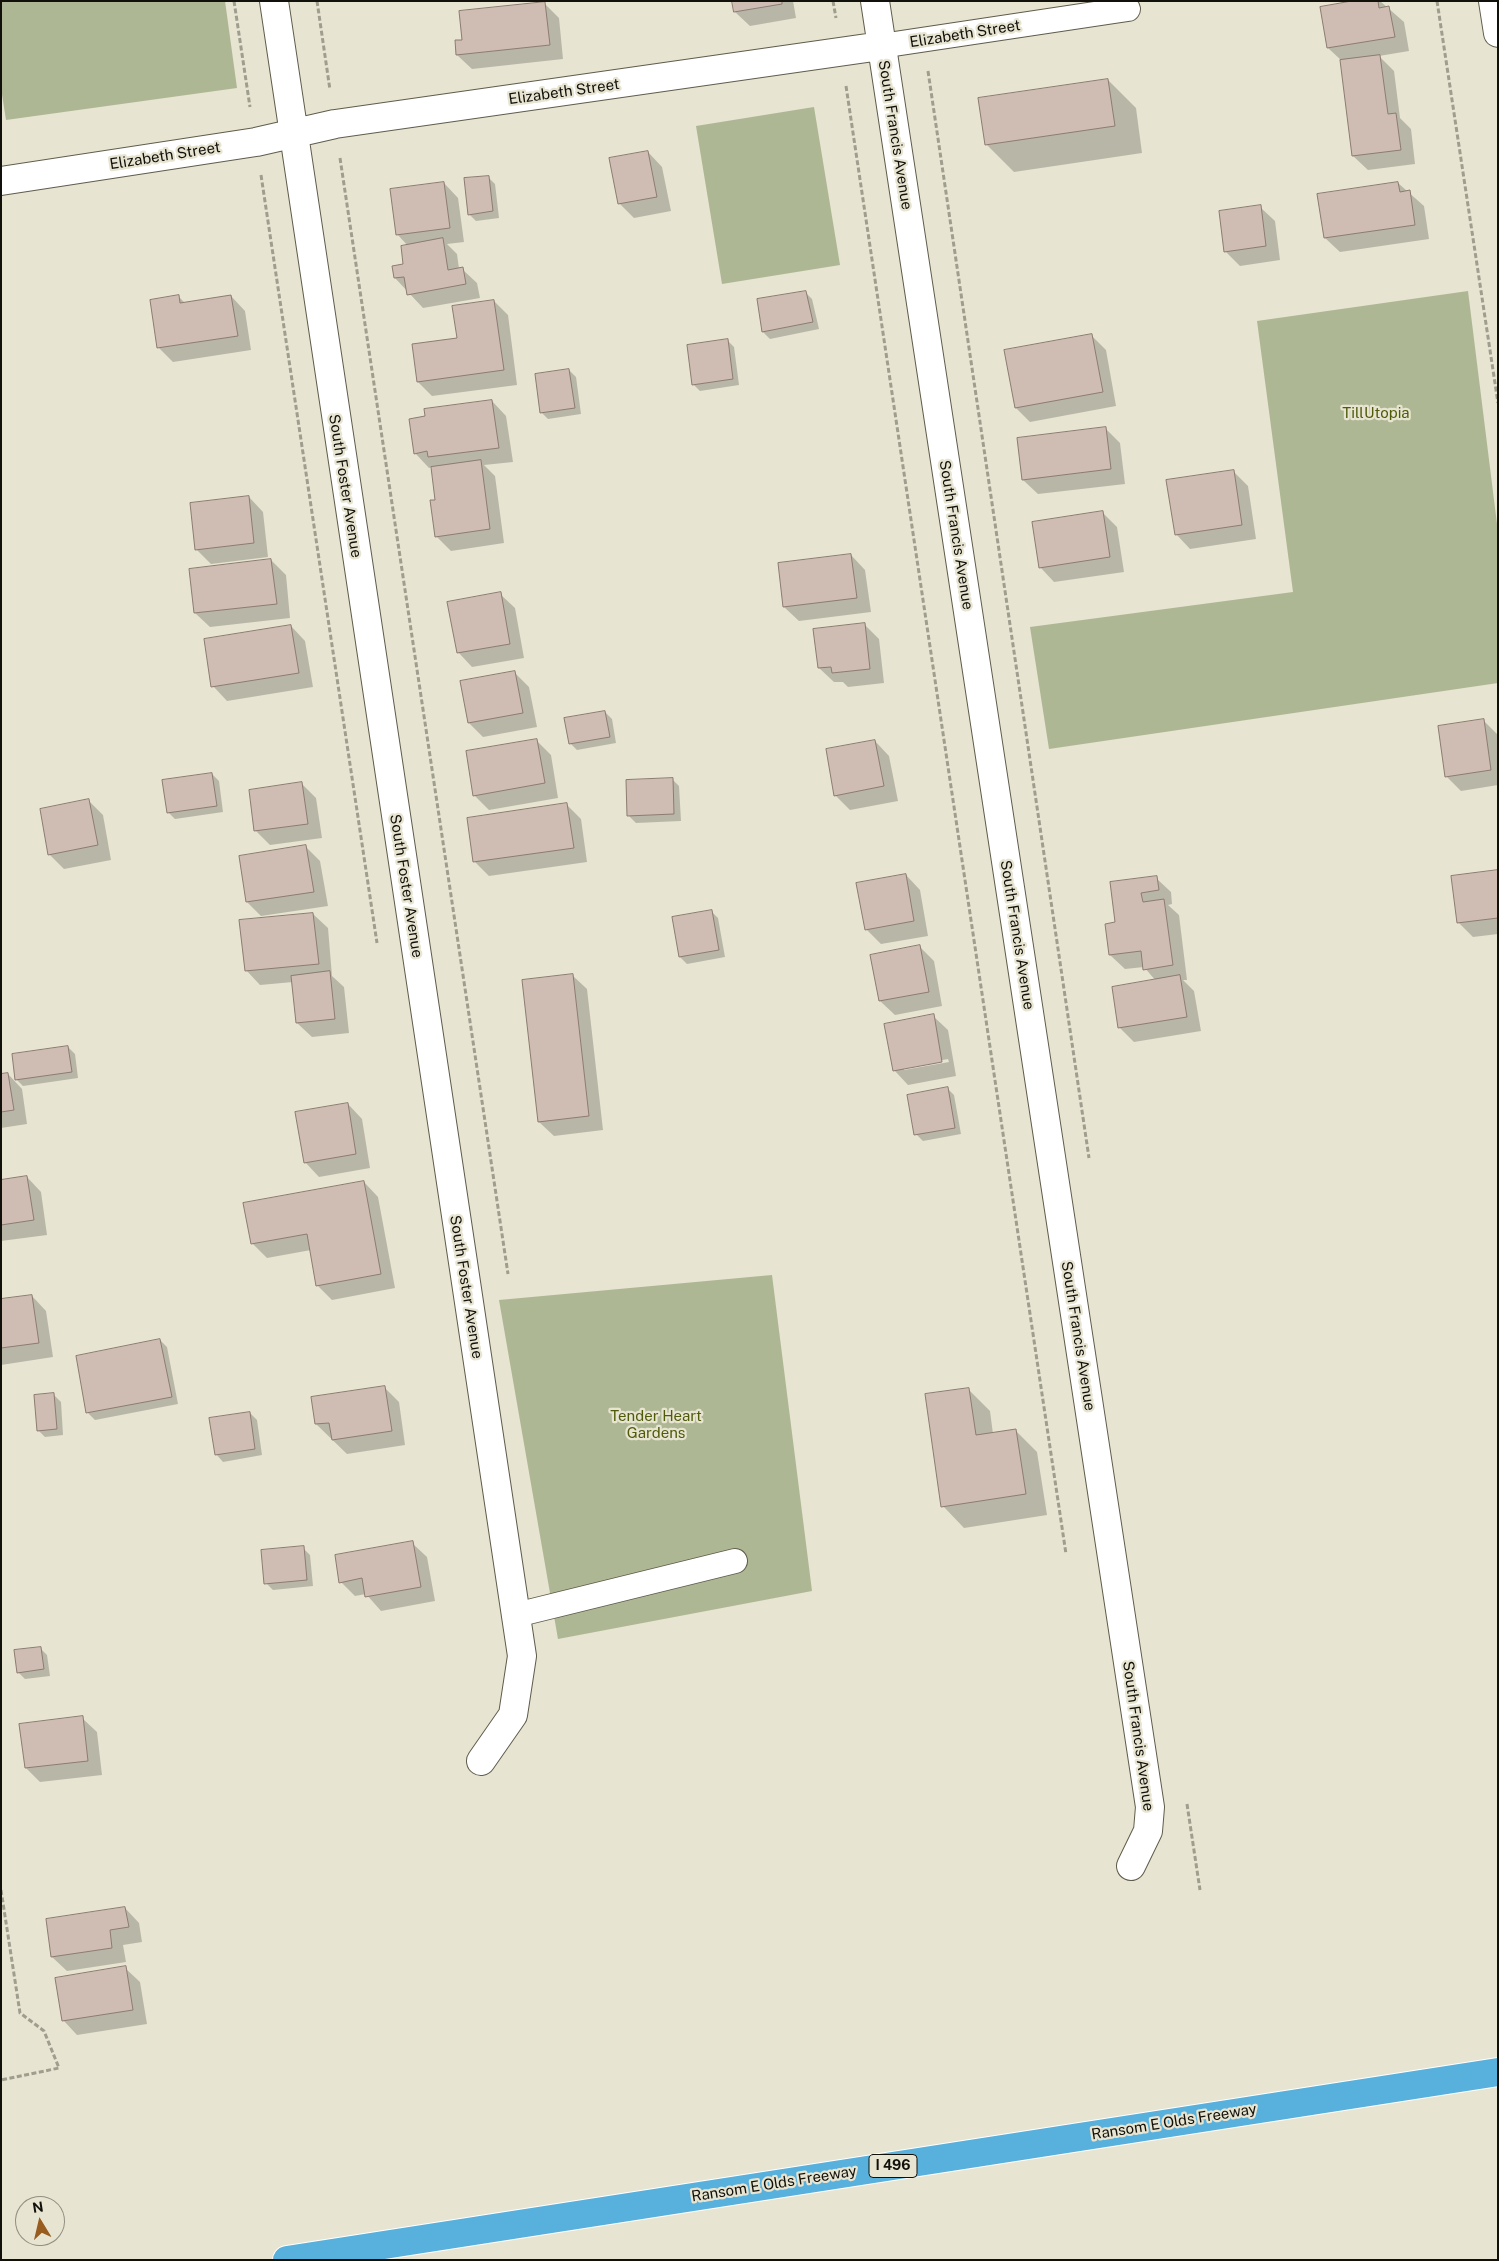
<!DOCTYPE html>
<style>
body{margin:0}
#map{position:relative;width:1499px;height:2261px;overflow:hidden;background:#e7e4d1;font-family:"Public Sans",sans-serif}
canvas{display:block}
.frame{position:absolute;inset:0;border:2px solid #11100a;pointer-events:none}
.north{position:absolute;left:15px;top:2196px;width:50px;height:50px;box-sizing:border-box;background:#e7e4d1;border:1px solid #918f81;border-radius:50%;rotate:351deg;font-size:14px;font-weight:700;line-height:20px;text-align:center;color:#11100a}
.north::after{content:'';display:block;margin:auto;width:18px;height:22px;background:#985c1e;clip-path:polygon(50% 0,100% 100%,50% 72%,0 100%)}
</style>
<div id="map">
<canvas width="1499" height="2261"></canvas>
<div class="frame"></div>
<div class="north">N</div>
</div>
<script>
const ctx = document.querySelector('canvas').getContext('2d');
ctx.lineJoin = 'round';
function fill(path, color) { ctx.fillStyle = color; ctx.fill(path, 'evenodd'); }
function strokePath(path, color, width, dash) { ctx.strokeStyle = color; ctx.lineWidth = width; ctx.lineCap = dash ? 'butt' : 'round'; ctx.setLineDash(dash || []); ctx.stroke(path); }
function drawText(font, color, halo, rows, align = 'center') {
  ctx.font = font + ' "Public Sans",sans-serif'; ctx.lineWidth = 4.5; ctx.setLineDash([]); ctx.textBaseline = 'middle'; ctx.strokeStyle = halo; ctx.fillStyle = color; for (const [text, x, y, turn = 0] of rows) {
    ctx.save(); ctx.translate(x, y); ctx.rotate((+turn || 0) * Math.PI / 180); ctx.textAlign = isNaN(turn) ? turn : align; if (halo) ctx.strokeText(text, 0, 0); ctx.fillText(text, 0, 0); ctx.restore();
  }
}
fill(new Path2D(`
 M1,1H225L237,88L6,120L1,88Z
 M814,107L840,265L722,284L696,126Z
 M1468,291L1498,532V683L1049,749L1030,627L1293,592L1257,321Z
 M772,1275L812,1591L558,1639L499,1300Z`), '#aeb793');
fill(new Path2D(`
 M734,1H793L796,18L750,26L735,12Z
 M1360,1H1380L1404,22L1409,51L1379,56L1394,71L1400,118L1411,129L1415,164L1368,170L1353,156L1342,61L1328,48Z
 M544,3L559,18L563,59L472,69L457,55L464,41Z
 M1108,80L1136,108L1142,153L1014,172L986,144Z
 M648,152L662,167L671,211L634,218L619,203Z
 M488,177L495,184L499,218L476,221L469,214Z
 M444,183L458,198L464,242L447,244L457,254L459,269H462L477,283L480,298L423,308L395,278L405,265L408,246L397,234Z
 M1398,183L1424,206L1429,239L1340,252L1325,238L1319,195Z
 M1260,207L1275,221L1280,260L1240,266L1226,252Z
 M805,292L812,299L819,329L770,339L763,332Z
 M178,296L185,303L231,296L245,311L251,350L173,362L159,348Z
 M494,301L508,315L517,385L432,396L418,382Z
 M1091,335L1106,350L1116,406L1030,422L1016,408Z
 M727,340L734,347L739,385L700,391L693,384Z
 M569,370L576,377L581,414L548,419L541,412Z
 M492,401L506,416L513,462L484,465L495,476L504,543L451,551L436,536V501L432,467L429,468L415,453Z
 M1105,428L1120,443L1125,484L1038,494L1023,480Z
 M1234,472L1248,486L1256,539L1190,549L1176,534Z
 M249,497L263,512L268,557L211,564L197,550Z
 M1103,513L1117,527L1124,572L1054,582L1040,567Z
 M851,555L865,570L871,612L799,621L784,607Z
 M271,560L286,575L290,618L210,627L195,613Z
 M500,594L515,608L524,658L472,667L458,652Z
 M865,625L879,639L884,683L848,687L843,682H834L819,668L815,630Z
 M291,626L305,641L313,687L227,701L213,686Z
 M515,673L529,687L537,727L483,737L469,723Z
 M605,712L612,719L616,743L577,750L570,743Z
 M1483,720L1498,735V785L1461,791L1446,776Z
 M536,740L551,755L558,798L489,810L474,795Z
 M875,741L889,756L898,801L850,810L835,795Z
 M212,774L219,781L223,812L175,819L168,812Z
 M672,779L679,786L681,821L636,823L629,816Z
 M301,783L316,798L322,838L270,845L255,830Z
 M89,801L103,815L111,860L64,869L49,854Z
 M567,805L581,819L587,862L489,876L475,862Z
 M306,847L320,861L328,906L261,916L247,902Z
 M1498,871V934L1473,937L1458,922Z
 M906,875L920,890L928,936L881,944L866,929Z
 M1156,878L1171,892L1172,904L1168,905L1179,915L1187,980H1183L1194,991L1201,1031L1134,1042L1119,1027L1156,981L1144,967L1125,969L1110,955L1117,923L1112,883Z
 M711,911L718,918L725,957L687,964L680,957Z
 M313,914L328,928L332,976L344,987L349,1033L312,1037L297,1023L293,982L260,985L246,970Z
 M920,947L934,961L942,1006L895,1015L880,1001Z
 M572,975L587,989L603,1130L554,1136L539,1122Z
 M933,1016L948,1030L956,1076L908,1085L894,1070ZM948,1059L949,1062L904,1070V1067Z
 M68,1047L75,1054L78,1078L23,1086L16,1079Z
 M8,1074L22,1089L27,1124L1,1128V1075Z
 M947,1088L954,1095L961,1134L923,1141L916,1134Z
 M348,1104L362,1119L370,1168L319,1177L305,1162Z
 M27,1177L41,1192L47,1235L1,1241V1181Z
 M364,1182L378,1197L395,1288L332,1300L317,1285L311,1250L267,1258L252,1243Z
 M32,1296L46,1311L53,1357L1,1365V1300Z
 M160,1340L167,1347L178,1404L95,1420L88,1413Z
 M385,1388L399,1402L405,1445L347,1454L316,1424Z
 M968,1389L990,1411L993,1434L1016,1431L1037,1452L1047,1515L964,1528L943,1506Z
 M54,1395L61,1402L63,1435L45,1437L38,1430Z
 M250,1413L257,1420L262,1455L223,1462L216,1454Z
 M412,1543L427,1557L435,1601L381,1611L366,1594L355,1596L341,1582Z
 M303,1548L310,1555L313,1586L273,1590L266,1583Z
 M40,1648L47,1655L50,1676L25,1679L18,1672Z
 M82,1718L97,1732L102,1775L40,1782L26,1768Z
 M125,1908L139,1923L142,1942L123,1945L126,1962L67,1971L52,1957Z
 M125,1968L140,1982L147,2024L77,2035L63,2020Z`), '#0003');
const building = new Path2D(`
 M732,1H782V4L734,12Z
 M1352,1H1378L1379,8L1389,6L1395,37L1327,48L1320,7Z
 M545,2L550,45L456,55L455,40H462L459,11Z
 M1380,55L1388,114L1396,113L1401,150L1352,156L1340,60Z
 M1108,79L1115,126L985,145L978,98Z
 M648,151L657,197L618,204L609,158Z
 M489,176L493,211L468,215L464,178Z
 M444,182L450,228L396,235L390,189Z
 M1398,182L1400,192L1410,190L1415,225L1324,238L1317,194Z
 M1261,205L1266,246L1224,252L1219,211Z
 M443,238L448,270L463,267L466,284L407,295L404,277L394,278L392,266L403,264L401,246Z
 M806,291L813,322L762,332L757,299Z
 M179,295L180,303L231,295L238,336L157,348L150,300Z
 M494,300L504,370L417,382L412,344L457,338L452,306Z
 M1092,334L1103,392L1015,408L1004,350Z
 M728,339L733,379L692,385L687,345Z
 M569,369L575,408L540,413L535,374Z
 M492,400L499,448L428,457L427,451L414,454L409,419L425,416L424,409Z
 M1106,427L1111,469L1022,480L1017,438Z
 M481,460L490,529L435,537L430,500H435L431,467Z
 M1234,470L1242,525L1175,535L1166,480Z
 M249,496L254,543L195,550L190,503Z
 M1103,511L1110,557L1039,568L1032,522Z
 M851,554L857,598L783,607L778,563Z
 M271,559L277,604L194,613L189,569Z
 M501,592L510,644L457,653L447,602Z
 M865,623L870,669L832,673L831,667L818,668L813,629Z
 M291,625L299,673L211,687L204,639Z
 M515,671L523,713L468,723L460,681Z
 M605,711L610,737L569,744L564,718Z
 M1484,719L1491,770L1445,777L1438,726Z
 M537,739L545,783L473,796L466,751Z
 M875,740L884,786L834,796L826,749Z
 M212,773L217,806L167,813L162,780Z
 M673,778L674,814L627,816L626,780Z
 M302,782L308,824L254,831L249,790Z
 M89,799L98,845L48,855L40,809Z
 M567,803L574,848L473,862L467,818Z
 M306,845L314,892L246,902L239,856Z
 M1498,870V918L1457,923L1451,876Z
 M906,874L914,921L865,930L856,883Z
 M1157,876L1159,890L1141,893L1143,902L1164,899L1173,965L1143,970L1141,951L1109,955L1105,924L1115,922L1110,882Z
 M712,910L719,950L679,957L672,917Z
 M313,913L319,964L245,971L239,920Z
 M920,945L929,992L879,1001L870,955Z
 M330,971L335,1019L296,1023L291,976Z
 M573,974L589,1116L538,1122L522,980Z
 M1180,975L1187,1017L1118,1028L1112,987Z
 M934,1014L942,1062L893,1071L884,1024Z
 M68,1046L72,1072L15,1080L12,1054Z
 M8,1073L14,1110L1,1112V1074Z
 M948,1087L955,1128L914,1135L907,1095Z
 M348,1103L356,1154L304,1163L295,1112Z
 M27,1176L34,1220L1,1225V1180Z
 M364,1181L381,1274L316,1286L307,1234L251,1244L243,1203Z
 M32,1295L39,1343L1,1348V1299Z
 M160,1339L172,1397L86,1413L76,1356Z
 M385,1386L392,1431L332,1440L329,1423L315,1424L311,1397Z
 M969,1388L976,1435L1016,1429L1026,1494L941,1507L925,1394Z
 M54,1393L57,1429L37,1431L34,1395Z
 M250,1412L255,1449L215,1455L209,1418Z
 M413,1541L421,1587L365,1597L362,1578L339,1583L335,1555Z
 M304,1546L307,1580L264,1584L261,1550Z
 M41,1647L44,1669L17,1673L14,1650Z
 M83,1716L88,1761L25,1768L19,1724Z
 M125,1907L129,1927L110,1930L112,1948L51,1957L46,1919Z
 M126,1966L133,2010L62,2021L55,1978Z`);
fill(building, '#cfbcb2');
strokePath(building, '#8c7b71', 1);
const service = new Path2D(`
 M881,46L1128,9
 M516,1615L735,1561`);
const minor = new Path2D(`
 M274,1L522,1656L513,1715L481,1761
 M875,1L1150,1807L1148,1831L1131,1866
 M1493,1L1498,33
 M1,181L256,142L335,124L881,46`);
const motorway = new Path2D(`
 M287,2260L1498,2072`);
strokePath(service, '#5f5c4c', 26);
strokePath(minor, '#5f5c4c', 30);
strokePath(motorway, '#fff', 30);
strokePath(new Path2D(`
 M234,1L250,107
 M317,1L330,90
 M833,1L836,18
 M1437,1L1498,403
 M928,71L1089,1158
 M846,86L1066,1554
 M340,158L508,1274
 M261,175L377,943
 M1187,1804L1200,1890
 M1,1890L20,2013L44,2031L59,2068L1,2080`), '#9f9d8e', 3, [5, 2.5]);
strokePath(service, '#fff', 24);
strokePath(minor, '#fff', 28);
strokePath(motorway, '#58b0dc', 28);
for (const [x, y, w] of [
 [893,2166,48]
]) { const box = new Path2D(); box.roundRect(x - w / 2, y - 11.5, w, 23, 4); ctx.fillStyle = '#e7e4d1'; ctx.fill(box); strokePath(box, '#11100a', 1); }
drawText('bold 14px', '#11100a', null, [
 ["I 496",893,2166]
]);
drawText('15px', '#11100a', '#e7e4d1', [
 ["Elizabeth Street",965,34,-9],
 ["Elizabeth Street",564,92,-8],
 ["South Francis Avenue",895,135,81],
 ["Elizabeth Street",165,156,-9],
 ["South Foster Avenue",345,486,81],
 ["South Francis Avenue",956,535,81],
 ["South Foster Avenue",406,886,81],
 ["South Francis Avenue",1017,935,81],
 ["South Foster Avenue",466,1287,81],
 ["South Francis Avenue",1078,1336,81],
 ["South Francis Avenue",1138,1736,82],
 ["Ransom E Olds Freeway",1174,2122,-9],
 ["Ransom E Olds Freeway",774,2184,-9]
]);
drawText('15px', '#4e5c0a', '#e7e4d1', [
 ["TillUtopia",1376,413],
 ["Tender Heart",656,1416],
 ["Gardens",656,1433]
]);
</script>
